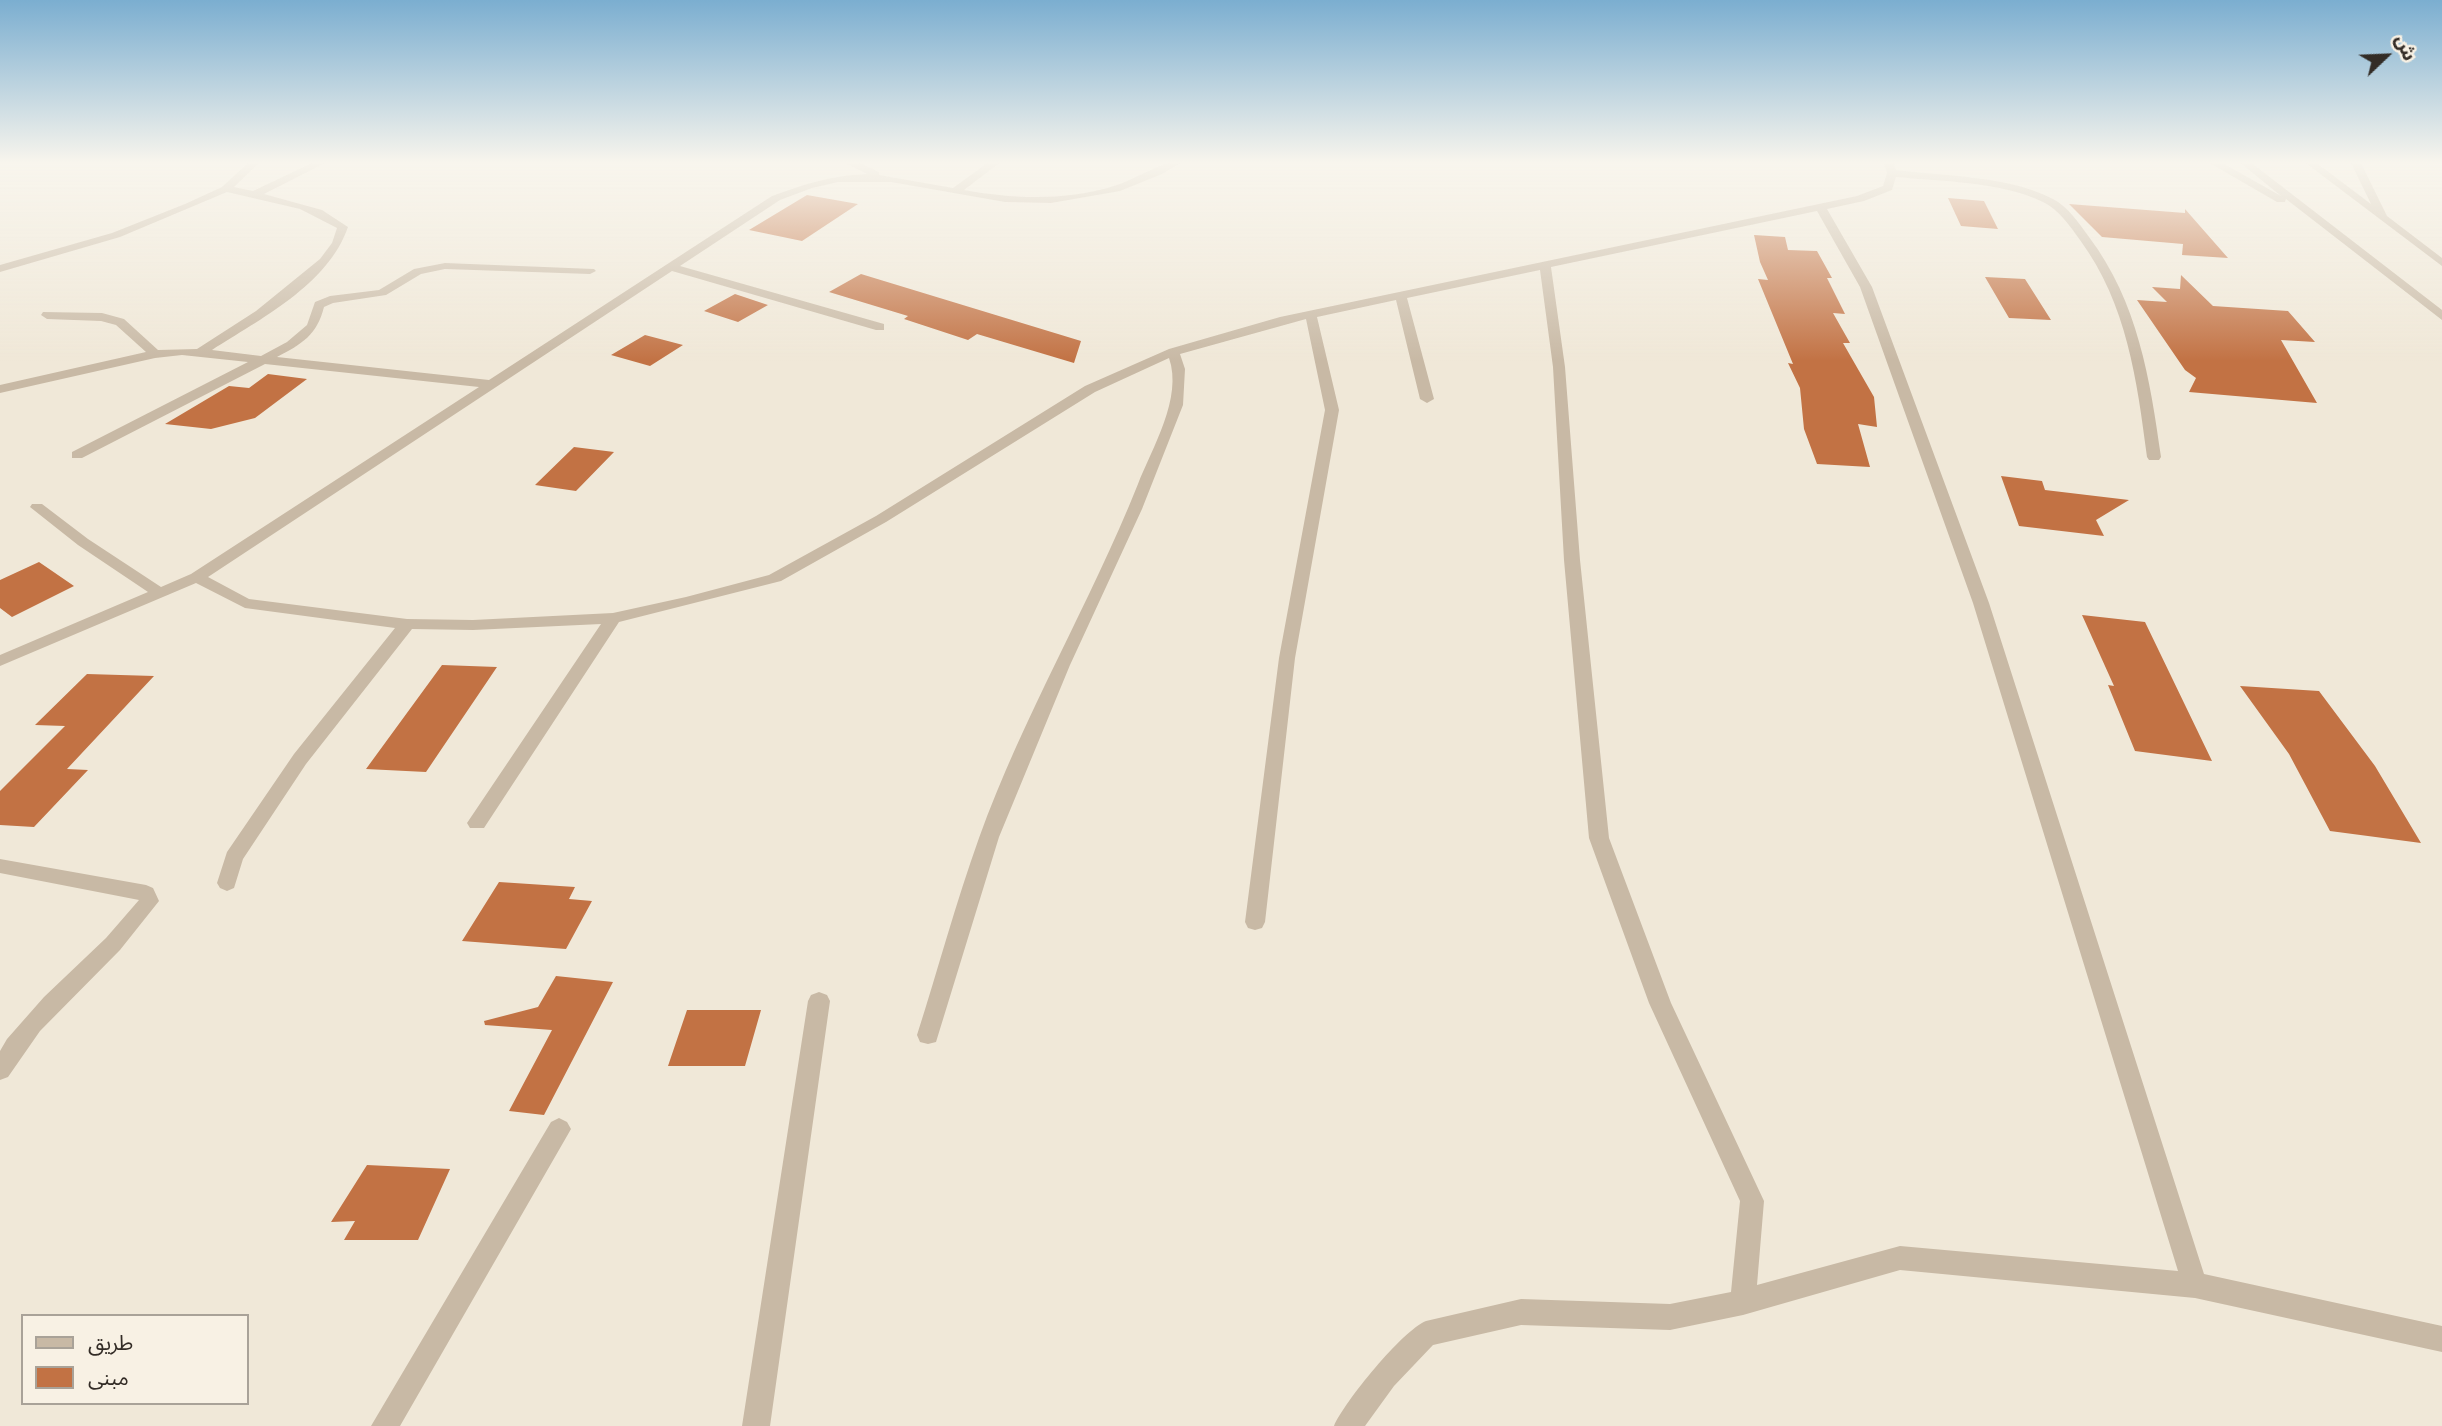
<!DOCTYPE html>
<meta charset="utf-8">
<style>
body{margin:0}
#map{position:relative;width:2442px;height:1426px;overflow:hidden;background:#f0e8d8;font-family:Poppins,"Noto Sans Arabic",sans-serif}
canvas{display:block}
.legend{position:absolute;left:21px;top:1314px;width:228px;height:91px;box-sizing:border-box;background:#f8f1e4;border:2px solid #a9a298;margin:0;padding:9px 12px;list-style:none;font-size:21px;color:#332c26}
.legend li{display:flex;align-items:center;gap:14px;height:35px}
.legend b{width:35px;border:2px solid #a9a298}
.north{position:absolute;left:2351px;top:21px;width:70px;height:70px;-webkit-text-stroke:5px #f8f1e4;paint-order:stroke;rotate:67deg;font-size:19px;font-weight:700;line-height:28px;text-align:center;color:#332c26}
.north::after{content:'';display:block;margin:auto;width:24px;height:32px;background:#332c26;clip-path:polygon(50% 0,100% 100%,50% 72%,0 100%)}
</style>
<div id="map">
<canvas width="2442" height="1426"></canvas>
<ul class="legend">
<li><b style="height:9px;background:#c8b9a5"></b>طريق</li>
<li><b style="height:19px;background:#c27244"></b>مبنى</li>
</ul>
<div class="north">ش</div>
</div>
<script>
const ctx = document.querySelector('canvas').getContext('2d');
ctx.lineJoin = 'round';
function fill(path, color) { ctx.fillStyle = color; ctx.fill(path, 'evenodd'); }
fill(new Path2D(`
 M807,195L858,204L802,241L749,230Z
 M1948,198L1984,201L1998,229L1961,226Z
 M2069,204L2185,213V209L2228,258L2182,255L2183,244L2102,237Z
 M1754,235L1785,237L1788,250L1817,251L1832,278H1827L1845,314L1833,313L1850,343H1843L1874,397L1877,427L1858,424L1870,467L1817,464L1804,429L1800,388L1788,363L1793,364L1758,279L1768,280L1760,262Z
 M861,274L1081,341L1074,363L977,334L968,340L904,319L908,316L829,292Z
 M2181,275L2213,306L2288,311L2315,342L2281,340L2317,403L2189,392L2196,378L2185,370L2137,300L2167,302L2152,287L2180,289Z
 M1985,277L2025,279L2051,320L2009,318Z
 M735,294L768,305L738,322L704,311Z
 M645,335L683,345L650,366L611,355Z
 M268,374L307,379L255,418L211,429L165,424L229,386L249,388Z
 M574,447L614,452L576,491L535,485Z
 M2001,476L2042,481L2045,490L2129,500L2096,520L2104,536L2019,526Z
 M39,562L74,586L12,617L0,608V580Z
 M2082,615L2145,622L2212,761L2135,751L2108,685L2114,686Z
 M442,665L497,667L426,772L366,769Z
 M87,674L154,676L67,769L88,770L34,827L0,825V791L65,726L35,725Z
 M2240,686L2319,691L2375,766L2421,843L2330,831L2289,754Z
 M499,882L575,887L569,899L592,901L566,949L462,941Z
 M556,976L613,982L544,1115L509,1111L552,1030L485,1025L484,1021L538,1007Z
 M687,1010H761L745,1066H668Z
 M367,1165L450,1169L418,1240H344L355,1221L331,1222Z`), '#c27244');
fill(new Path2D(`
 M250,161H261L234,187L253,191L316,161H329L264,194L322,210L348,227C328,285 260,319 212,350L261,356L287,342L307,325L315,302L330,296L379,290L414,269L445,263L594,269L596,271L590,274L445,269L421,274L386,295L333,303L324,307C317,335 302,344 277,357L489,380L772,196C804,184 833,175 867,174L841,161H855L879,172V175L953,188L990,161H1002L964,190C1013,199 1065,201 1114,186C1137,179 1160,161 1184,161L1162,174L1120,191L1051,203L1005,202L891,182H838L812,188L780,200L680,266L884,324V330H876L672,271L208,577L249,599L407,619L473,620L613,613L686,597L769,575L876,516L1085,386L1169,349L1280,317L1857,196L1883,186L1887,173L1883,161H1893L1896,170C1944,176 2010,176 2053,199C2068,207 2079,223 2089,237C2138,302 2150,379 2161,457L2159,460H2149L2147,457C2137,380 2127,304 2080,240C2070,226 2059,210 2043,202C1999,181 1944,182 1896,177L1892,190L1864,201L1827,209L1872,287L1989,603L2204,1274L2442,1326V1352L2195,1298L1900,1270L1743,1315L1670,1330L1521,1325L1433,1345L1394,1386L1365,1426H1334C1345,1401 1402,1331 1426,1321L1521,1299L1670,1304L1731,1292L1740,1201L1649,1003L1589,838L1564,560L1553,367L1540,270L1407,298L1434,399L1427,403L1420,399L1396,300L1317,317L1339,410L1295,658L1265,922L1262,928L1255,930L1248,928L1245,922L1279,658L1325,410L1306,319L1180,354L1185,369L1183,405L1142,509L1070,665L999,837L936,1042L928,1044L920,1042L917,1035C938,969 956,902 979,838C1023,716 1090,604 1138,484C1152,448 1183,398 1169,358L1095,392L886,522L781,581L619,622L484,828H470L467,823L601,624L473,630L412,629L306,764L243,859L234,888L227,891L220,888L217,883L227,852L294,754L395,628L245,608L196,583L0,666V655L148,592L78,545L30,507L32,504H42L88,539L161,587L191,574L479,387L265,364L82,458H72V452L248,362L182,355L155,358L0,393V385L146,352L116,325L101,321L47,319L41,315L43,312L102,313L124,319L158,350L197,349L256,311L320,259L332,243L337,228L300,209L227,192L120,237L0,272V265L112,233L185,204L222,187ZM1817,211L1860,287L1973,603L2178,1271L1900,1246L1757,1285L1764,1201L1671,1003L1609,838L1580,560L1565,367L1551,267Z
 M2206,161H2219L2281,196L2238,161H2249L2442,310V320L2286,199L2285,202H2277Z
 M2303,161H2314L2371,204L2350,161H2360L2387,216L2442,258V266Z
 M0,859L146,885L153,888L159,901L120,950L40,1031L8,1077L0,1080V1051L7,1039L44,997L106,938L139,900L0,873Z
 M819,992L827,995L830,1001L770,1426H742L808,1001L811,995Z
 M559,1118L567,1122L571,1129L567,1136L400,1426H371L551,1122Z`), '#c8b9a5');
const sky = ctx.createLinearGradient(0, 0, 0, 361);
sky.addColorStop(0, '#7baed0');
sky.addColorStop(0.45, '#f8f5ed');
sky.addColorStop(1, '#f8f5ed00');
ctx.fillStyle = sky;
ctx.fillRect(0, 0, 2442, 361);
</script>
